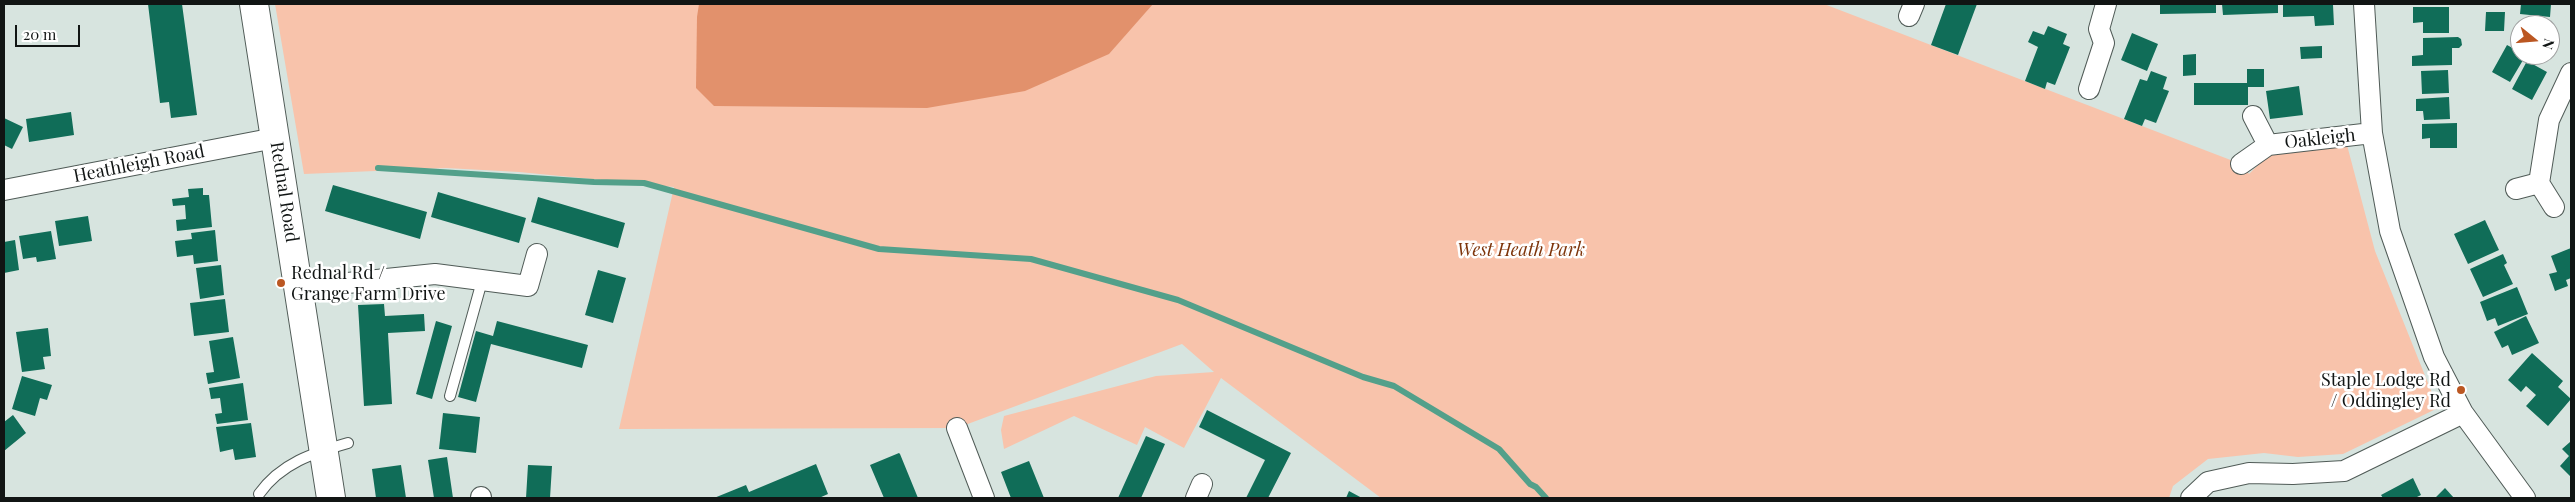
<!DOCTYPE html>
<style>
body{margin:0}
#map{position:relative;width:2575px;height:502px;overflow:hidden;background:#d7e4df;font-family:"Playfair Display",serif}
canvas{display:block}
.frame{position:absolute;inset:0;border:5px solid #111514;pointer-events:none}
.north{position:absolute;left:2510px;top:15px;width:50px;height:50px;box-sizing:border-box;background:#fff;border:1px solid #a0a1a1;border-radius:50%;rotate:107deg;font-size:14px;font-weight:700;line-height:20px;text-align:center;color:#111514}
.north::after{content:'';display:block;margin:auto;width:18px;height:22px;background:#bb5722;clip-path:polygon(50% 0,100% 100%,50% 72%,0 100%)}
.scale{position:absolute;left:15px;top:25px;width:65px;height:22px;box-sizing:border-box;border:2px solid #111514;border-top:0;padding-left:6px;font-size:15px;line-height:18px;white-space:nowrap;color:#111514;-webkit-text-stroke:4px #fff;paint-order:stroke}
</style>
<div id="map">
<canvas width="2575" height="502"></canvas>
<div class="frame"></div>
<div class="north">N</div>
<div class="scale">20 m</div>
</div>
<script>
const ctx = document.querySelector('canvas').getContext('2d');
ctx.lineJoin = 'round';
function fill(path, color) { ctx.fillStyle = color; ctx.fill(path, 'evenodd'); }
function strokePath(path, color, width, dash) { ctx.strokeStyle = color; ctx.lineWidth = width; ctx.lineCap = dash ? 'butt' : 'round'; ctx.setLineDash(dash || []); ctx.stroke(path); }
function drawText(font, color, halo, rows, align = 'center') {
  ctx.font = font + ' "Playfair Display",serif'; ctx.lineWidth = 5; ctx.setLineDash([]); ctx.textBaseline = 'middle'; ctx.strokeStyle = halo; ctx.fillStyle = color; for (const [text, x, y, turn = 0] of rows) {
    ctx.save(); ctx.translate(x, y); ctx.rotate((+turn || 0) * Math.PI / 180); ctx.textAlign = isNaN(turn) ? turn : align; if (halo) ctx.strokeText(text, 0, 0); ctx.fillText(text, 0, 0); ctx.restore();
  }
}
fill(new Path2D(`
 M275,4H1824L2241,164L2249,174L2270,153L2347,145L2375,251L2438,408L2343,454L2298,457L2264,453L2208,459L2173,486L2169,498H1381L1221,378L1184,448L1145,427L1137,445L1074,416L1004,449L1001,430L1004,416L1156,376L1214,372L1182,344L957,428L619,429L674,187L519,172L446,168L304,174Z`), '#f8c3ab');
fill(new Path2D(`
 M699,4H1153L1109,54L1025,91L927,108L714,106L696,88L697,17Z`), '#e2916c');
strokePath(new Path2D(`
 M378,168L594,182L644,183L879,249L1031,259L1178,300L1363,377L1394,386L1499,449L1530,484L1536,487L1546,498`), '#53a08a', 6);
fill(new Path2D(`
 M148,4H182L197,115L171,118L169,102L160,103Z
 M1946,4H1977L1958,55L1931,45Z
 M2160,4H2216V13L2160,14Z
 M2222,4H2278V13L2223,15Z
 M2283,4L2333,5L2334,25L2315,26L2314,16L2283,17Z
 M2521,4H2551L2550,17L2520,14Z
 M2413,7H2449V33H2423V22L2413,23Z
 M2486,12H2505L2504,31H2485Z
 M2048,26L2067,34L2063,44L2070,47L2055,85L2047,82L2045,89L2025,81L2038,47L2028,42L2033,31L2044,35Z
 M2132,33L2158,44L2147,71L2121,60Z
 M2458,37L2461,39L2462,45L2459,48H2452V65L2412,66V56L2423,55V38Z
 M2507,45L2520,52V55H2526L2510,82L2492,72Z
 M2322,46V58L2301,59L2300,47Z
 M2196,54V75L2183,76V55Z
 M2527,61L2547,72L2532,100L2512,89Z
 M2247,69H2264V87H2248V105H2194V83H2247Z
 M2448,70L2449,93L2422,94L2421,71Z
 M2151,71L2167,77L2163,89L2169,91L2156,123L2145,119L2142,126L2124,119L2140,79L2147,81Z
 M2299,86L2303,115L2270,119L2266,91Z
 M2449,97L2450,119L2424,120L2423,111H2416V99Z
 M71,112L74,135L29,142L26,119Z
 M4,118L23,127L12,149L4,145Z
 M2457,123V148H2430V138L2422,139V124Z
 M333,185L427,212L420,239L325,211Z
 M203,188V195H209L212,227L177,231L176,220L186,219L185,205L173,206L172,199L189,197L188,189Z
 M438,192L526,218L519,243L431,217Z
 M538,197L625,223L618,248L531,222Z
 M88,216L92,241L59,246L55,221Z
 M2485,220L2499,250L2468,264L2454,234Z
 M215,230L218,261L194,264L193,255L177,257L175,241L192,239L191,233Z
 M51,231L56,259L37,262L36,257L23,259L19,236Z
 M15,240L19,270L4,273V242Z
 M2571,248V278L2566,280L2568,286L2555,291L2549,274L2557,272L2551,256Z
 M2503,254L2507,263L2504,265L2513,284L2483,297L2470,269Z
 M221,265L224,295L200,299L196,268Z
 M598,270L626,278L613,323L585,315Z
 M2517,287L2528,314L2498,326L2495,318L2487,321L2480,302Z
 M225,299L229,332L194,336L190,303Z
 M384,304L385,316L424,314L425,331L388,333L392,404L364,406L358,305Z
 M2526,316L2539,343L2512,355L2508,345L2502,348L2494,332Z
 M436,321L452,326L432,399L416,394Z
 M497,321L588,345L582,368L491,344L476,402L458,397L476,331L493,336Z
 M48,328L51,356L43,357L45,369L22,372L16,332Z
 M233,337L240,378L208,384L206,373L214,372L209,341Z
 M2532,353L2563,381L2558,387L2571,399L2548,426L2526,406L2536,395L2526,386L2521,392L2508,380Z
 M22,376L52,385L47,400L40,398L35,416L12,409Z
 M243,383L248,420L217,424L215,414L222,413L220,398L211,399L209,388Z
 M1207,410L1291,453L1268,498H1246L1265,460L1199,427Z
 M443,413L480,417L476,453L439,449Z
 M13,415L26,433L4,451V422Z
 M251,423L256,457L235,460L233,449L220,452L216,427Z
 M1146,436L1165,444L1141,498H1118Z
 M2570,442L2571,444V477L2560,466L2569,456L2562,449Z
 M899,453L900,454L918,498H884L870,465Z
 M447,457L453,498H434L428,460Z
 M1029,461L1044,498H1011L1001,472Z
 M816,464L828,494L819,498H714L746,485L749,492Z
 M401,465L406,498H376L372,469Z
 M528,465L552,466L550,498H526Z
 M2413,478L2421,495L2415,498H2383L2381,495Z
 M2445,488L2454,498H2435Z
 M1349,491L1362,498H1346Z`), '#106d58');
const lane = new Path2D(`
 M450,396L482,281
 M259,494C281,463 313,453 348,443`);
const street = new Path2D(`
 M2364,4L2372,133L2390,231L2434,357L2463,413L2525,498
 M1909,16L1914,4
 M2089,89L2104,43L2099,29L2106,4
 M2268,145L2372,133
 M2241,164L2268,145L2253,116
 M2539,183L2554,207
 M2516,189L2539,183L2549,120L2571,73
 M4,190L275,138
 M299,288L435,274L528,286L537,254
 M957,428L984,498
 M481,498V497
 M1196,498L1202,484
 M2191,498L2208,482L2249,473L2293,474L2344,471L2463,413`);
const secondary = new Path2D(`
 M254,4L331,498`);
strokePath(lane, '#505b57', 12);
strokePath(street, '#505b57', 22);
strokePath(secondary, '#505b57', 30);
strokePath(lane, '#fff', 10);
strokePath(street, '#fff', 20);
strokePath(secondary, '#fff', 28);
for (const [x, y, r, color] of [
 [281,283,5,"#bb5722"],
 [2461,390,5,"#bb5722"]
]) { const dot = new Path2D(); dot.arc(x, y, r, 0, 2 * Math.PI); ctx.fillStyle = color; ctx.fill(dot); strokePath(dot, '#fff', 2); }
drawText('18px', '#111514', '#fff', [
 ["Oakleigh",2320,139,-6],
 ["Heathleigh Road",139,164,-11],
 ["Rednal Road",284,192,81]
]);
drawText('italic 18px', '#7e350b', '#fff', [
 ["West Heath Park",1521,250]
]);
drawText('18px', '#111514', '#fff', [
 ["Rednal Rd /",291,273],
 ["Grange Farm Drive",291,294],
 ["Staple Lodge Rd",2451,380,"right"],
 ["/ Oddingley Rd",2451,401,"right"]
], 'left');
</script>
